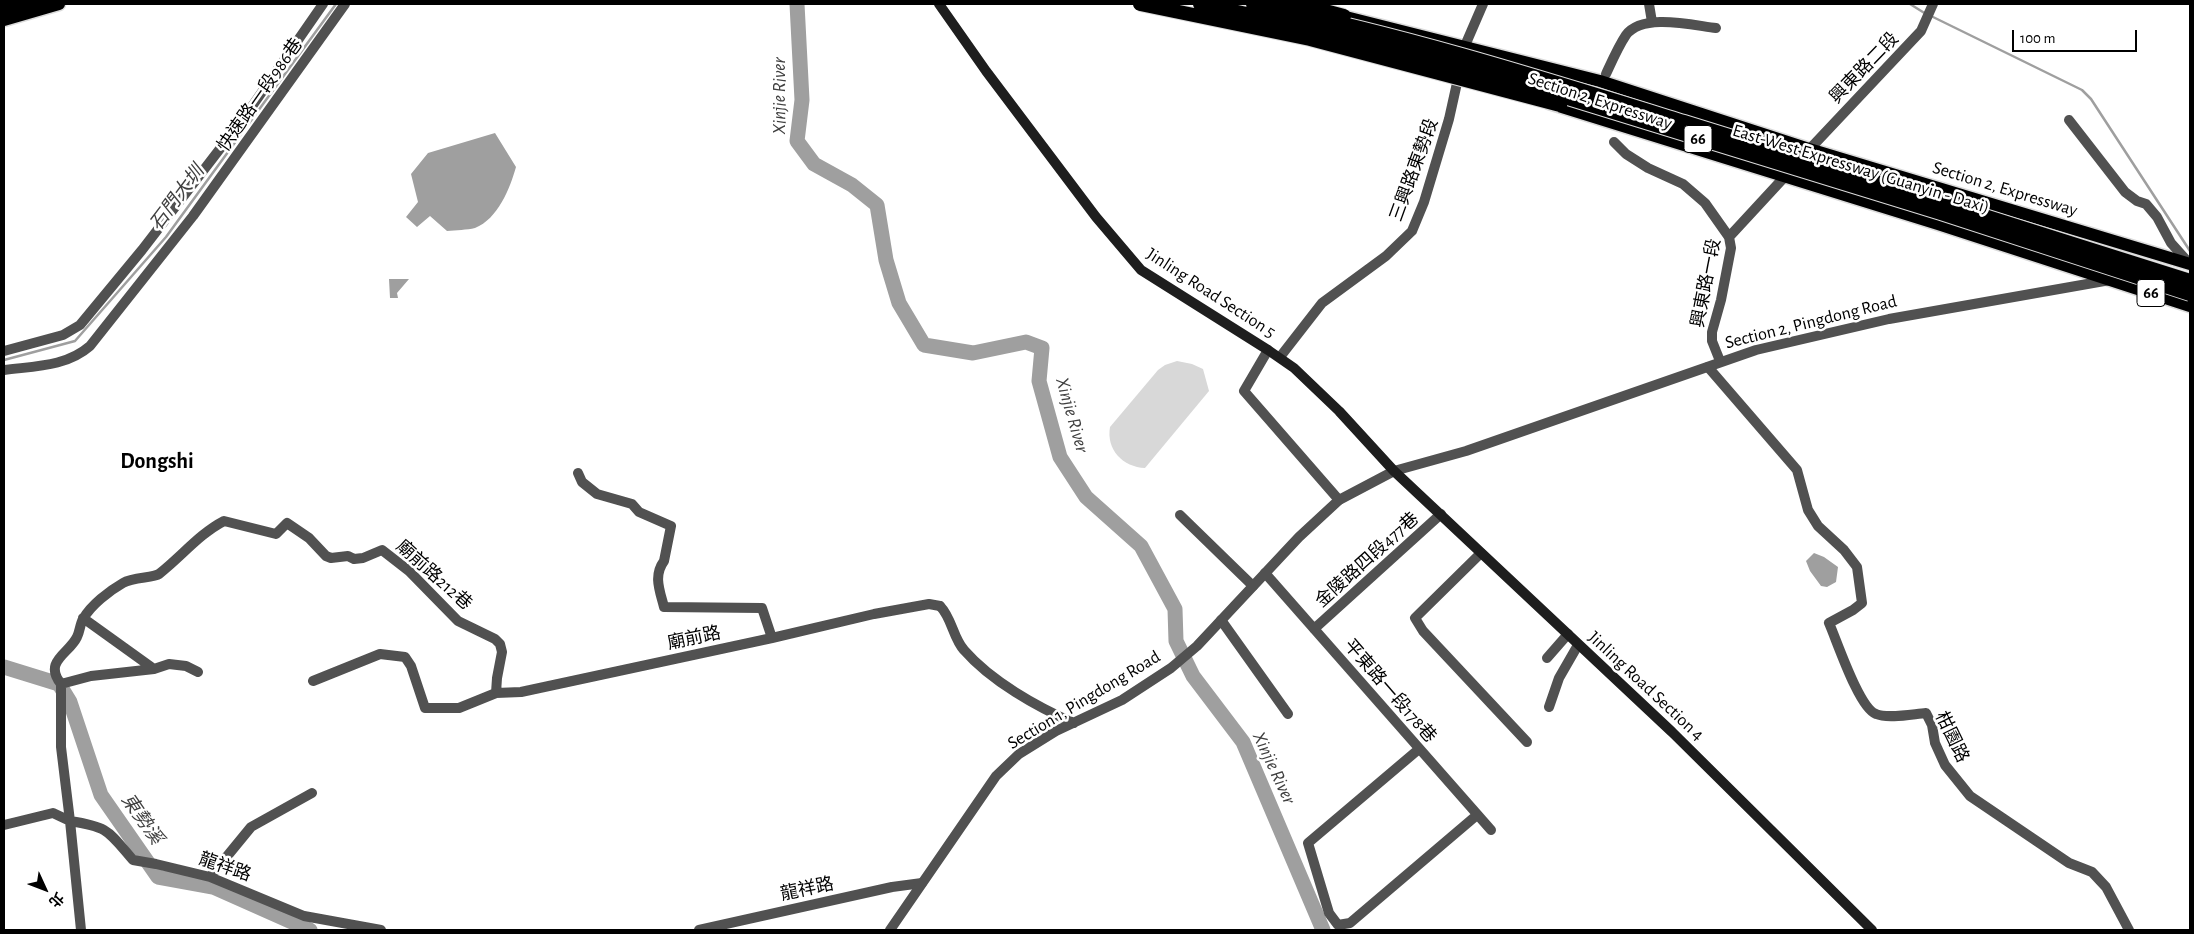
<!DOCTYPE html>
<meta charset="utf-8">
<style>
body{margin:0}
#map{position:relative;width:2194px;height:934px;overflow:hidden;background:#fff;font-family:"Alegreya Sans","Noto Sans TC",sans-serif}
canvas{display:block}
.frame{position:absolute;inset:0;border:5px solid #000;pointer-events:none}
.north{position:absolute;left:20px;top:864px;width:50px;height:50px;-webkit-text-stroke:4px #fff;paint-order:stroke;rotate:133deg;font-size:14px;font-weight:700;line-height:20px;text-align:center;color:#000}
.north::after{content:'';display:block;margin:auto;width:18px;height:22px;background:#000;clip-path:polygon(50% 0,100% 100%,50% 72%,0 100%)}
.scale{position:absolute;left:2012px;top:30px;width:125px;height:22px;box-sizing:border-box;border:2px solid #000;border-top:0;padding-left:6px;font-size:15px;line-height:18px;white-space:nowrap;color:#000;-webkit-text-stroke:4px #fff;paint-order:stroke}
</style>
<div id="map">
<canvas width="2194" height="934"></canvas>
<div class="frame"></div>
<div class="north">北</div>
<div class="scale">100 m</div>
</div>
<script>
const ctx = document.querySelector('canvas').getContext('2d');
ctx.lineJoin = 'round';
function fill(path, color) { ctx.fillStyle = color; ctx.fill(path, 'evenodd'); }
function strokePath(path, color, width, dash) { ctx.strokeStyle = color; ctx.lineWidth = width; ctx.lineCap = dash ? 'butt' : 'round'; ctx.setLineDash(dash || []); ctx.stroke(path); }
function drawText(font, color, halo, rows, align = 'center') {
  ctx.font = font + ' "Alegreya Sans","Noto Sans TC",sans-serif'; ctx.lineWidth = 5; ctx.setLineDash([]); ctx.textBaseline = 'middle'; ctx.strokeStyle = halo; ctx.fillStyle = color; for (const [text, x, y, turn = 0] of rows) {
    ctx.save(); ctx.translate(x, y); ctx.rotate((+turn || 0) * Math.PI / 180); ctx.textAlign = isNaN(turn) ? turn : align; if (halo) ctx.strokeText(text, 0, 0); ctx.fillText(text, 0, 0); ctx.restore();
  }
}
fill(new Path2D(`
 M1177,361L1192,364L1203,369L1209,391L1145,468C1123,467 1106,450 1110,427L1158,370L1165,365Z`), '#d8d8d8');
fill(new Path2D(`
 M495,133L516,167C510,188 498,219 475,228C467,230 456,230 447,231L430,216L417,227L406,217L418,202L411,174L428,153Z
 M389,279H409L397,293L398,298H390Z
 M1814,553L1824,557L1838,567L1836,582L1827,587L1821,586L1810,571L1806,561Z`), '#9f9f9f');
strokePath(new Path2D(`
 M1910,4L1926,14
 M1931,16L2082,90L2091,99L2190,251
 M4,360L75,341L166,237L336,4`), '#9f9f9f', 2.5);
strokePath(new Path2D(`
 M797,4L802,100L797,141L814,164L852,185L877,205L886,260L899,303L924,345L973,353L1026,342L1042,348L1039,381L1060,457L1086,497L1141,546L1175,609L1176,641L1193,676L1243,742L1323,930
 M4,667L59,684L70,702L101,795L158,877L213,887L310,930`), '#9f9f9f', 15);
const primary = new Path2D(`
 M1289,4L1309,9
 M1334,14L1600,81L1809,149L2190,264
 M4,20L59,4
 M1549,103L1938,224L2190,306`);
const trunk = new Path2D(`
 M4,11L34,4`);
strokePath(primary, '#dbdbdb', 15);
strokePath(trunk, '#dbdbdb', 16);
strokePath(new Path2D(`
 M1649,4L1652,22
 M1464,52L1467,41L1483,4
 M1606,74C1612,61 1618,47 1626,35C1643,13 1691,25 1716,28
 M2069,120L2125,192L2137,201L2146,204L2157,217L2171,243L2189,263
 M1614,142L1626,154L1648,168L1683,184L1705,203L1729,237L1731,248L1721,300L1712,332V341L1720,361
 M1806,153L1921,31L1933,4
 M1729,237L1790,171
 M1268,350L1244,391L1339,500
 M4,351L63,335L80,325L142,250L246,115L323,4
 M1280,357L1322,303L1386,256L1412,231L1424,202L1449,119L1459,74
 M1708,367L1797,470L1808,510L1818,526L1844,550L1857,567L1862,603L1853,610L1829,623C1837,641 1859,708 1876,714C1888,719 1913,714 1926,713L1932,725L1935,743L1945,765L1970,796L2069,863L2092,872L2106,887L2129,930
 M4,370C34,366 66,367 90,346L193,216L345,4
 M578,473L582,482L597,494L632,504L639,512L671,526L664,561C653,576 660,591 664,607L762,608L772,638
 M1180,515L1253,586
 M1481,553L1415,618L1423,631L1527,742
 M1265,573L1491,830
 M83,618L154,669
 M1221,620L1288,714
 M1314,629L1441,514
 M1547,658L1568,634
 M198,672L186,666L169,664L154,669L91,676L61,684C43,661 69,654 77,637C80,631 80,624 83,619C91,605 109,591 123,583C133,577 153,578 159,574C181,557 199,534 224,521L276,534L287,523L309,538L326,556L331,558L348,556L354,559L363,558L382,550L409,571L458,621L495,639L500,644L502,652L497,678L496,693
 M313,681L380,654L405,657L411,666L425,708H459L496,693L521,692L772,638L874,614L929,604L940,606
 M61,684V747L70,821C109,827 108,831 133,860L156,864L210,877L304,916L381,930
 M1549,707L1559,678L1578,645
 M1419,749L1308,843L1329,913L1338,925L1350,923L1477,815
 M4,825L53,813L70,821L81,930
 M210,877L251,827L312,793
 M699,930L892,887L922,883`), '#515151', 10);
strokePath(new Path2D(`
 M940,606C952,618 953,638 964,650C991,681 1037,707 1074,723
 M890,930L996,776L1019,754L1056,731L1122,700L1171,668L1197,646L1299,537L1339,500L1394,471L1466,451L1756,350L1889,319L2110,280`), '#515151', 10);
strokePath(new Path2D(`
 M939,4L986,71L1096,217L1141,270L1268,350L1294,368L1339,411L1394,471L1672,732L1872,930`), '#1e1e1e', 10);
strokePath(primary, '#000', 12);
strokePath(trunk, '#000', 14);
const trunkBridge = new Path2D(`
 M1140,4L1310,39L1560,105
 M1200,4L1298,25L1529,86L1941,213L2190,294
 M1253,4C1399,33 1542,78 1684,122C1853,174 2022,227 2190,281
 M1299,4L1344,16`);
strokePath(trunkBridge, '#dbdbdb', 16, []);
strokePath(trunkBridge, '#000', 14);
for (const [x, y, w] of [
 [1698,139,28],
 [2151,293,28]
]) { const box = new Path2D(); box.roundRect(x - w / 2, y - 13.5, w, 27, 4); ctx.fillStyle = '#fff'; ctx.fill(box); strokePath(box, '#000', 1); }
drawText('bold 16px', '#000', null, [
 ["66",1698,139],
 ["66",2151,293]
]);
drawText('18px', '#000', '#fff', [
 ["興東路二段",1864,68,-46],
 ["快速路一段986巷",260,95,-55],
 ["Section 2, Expressway",1600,101,18],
 ["East-West Expressway (Guanyin - Daxi)",1861,169,17],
 ["三興路東勢段",1414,170,-70],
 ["Section 2, Expressway",2005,189,17],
 ["興東路一段",1706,283,-79],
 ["Jinling Road Section 5",1211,293,33],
 ["Section 2, Pingdong Road",1811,322,-14],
 ["金陵路四段477巷",1367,560,-42],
 ["廟前路212巷",434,575,42],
 ["廟前路",694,638,-12],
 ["Jinling Road Section 4",1646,686,43],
 ["平東路一段178巷",1390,691,49],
 ["Section 1, Pingdong Road",1084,700,-31],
 ["柑園路",1952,737,64],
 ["龍祥路",225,867,19],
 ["龍祥路",807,889,-12]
]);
drawText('italic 19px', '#404040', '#fff', [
 ["Xinjie River",779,96,-90],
 ["石門大圳",177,198,-53],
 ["Xinjie River",1072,415,74],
 ["Xinjie River",1274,768,65],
 ["東勢溪",142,819,55]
]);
drawText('bold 22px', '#000', '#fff', [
 ["Dongshi",157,461]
]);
</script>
